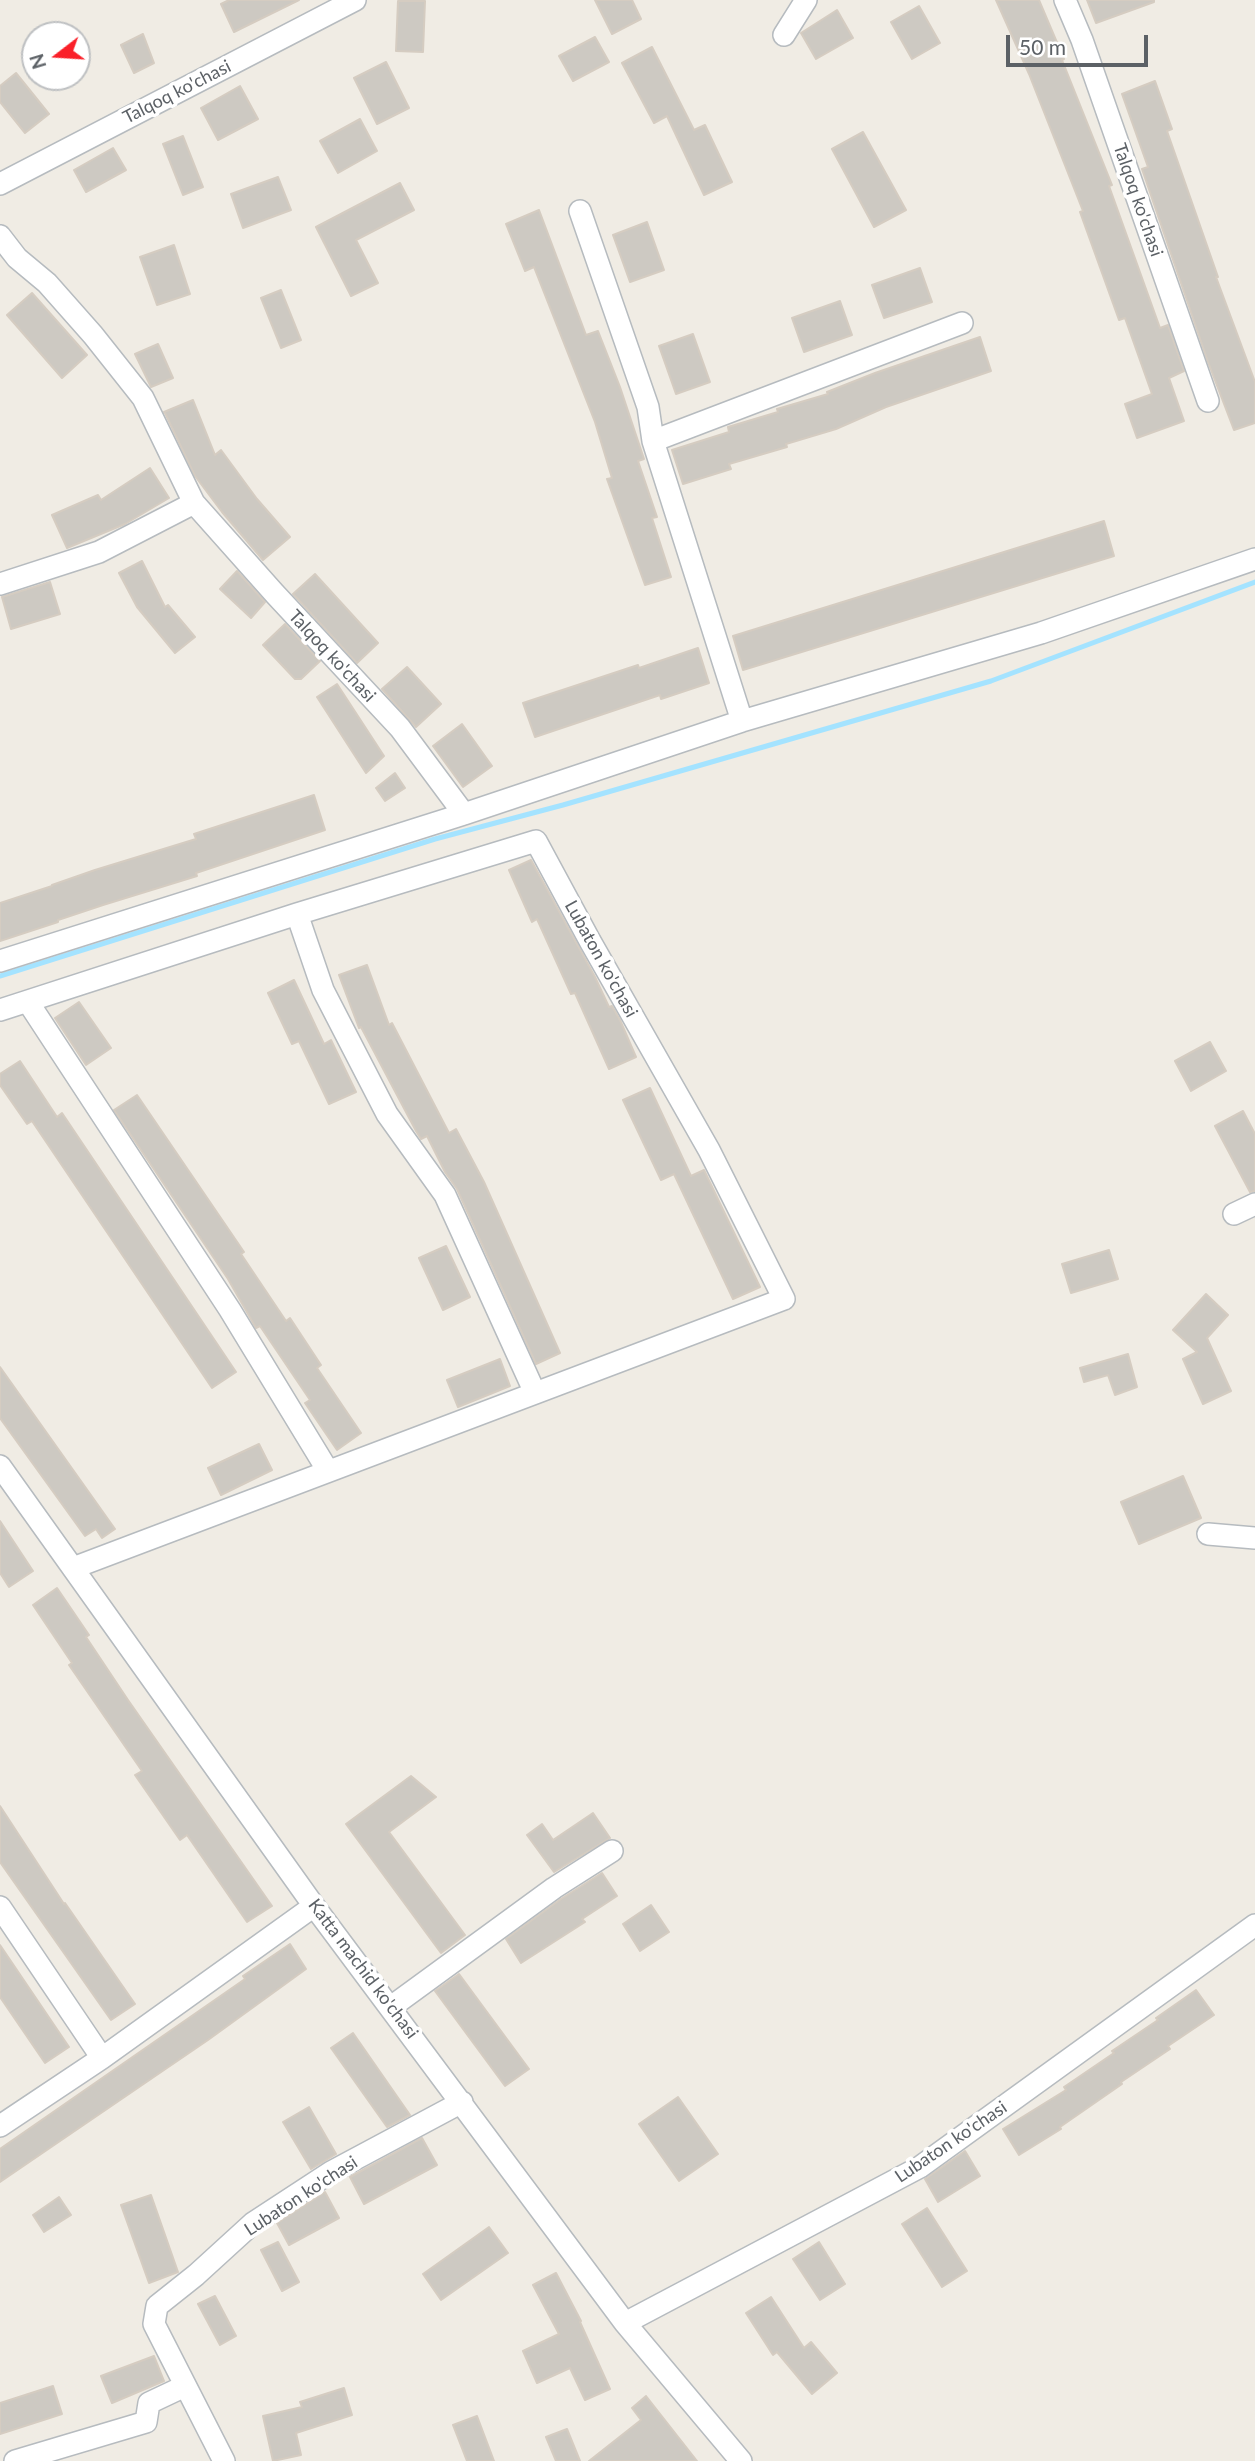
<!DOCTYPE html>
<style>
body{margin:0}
#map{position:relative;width:1255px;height:2461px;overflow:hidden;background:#f0ece4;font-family:Lato,sans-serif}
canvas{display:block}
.north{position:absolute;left:21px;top:21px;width:70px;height:70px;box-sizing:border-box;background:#fff;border:2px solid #bec0c2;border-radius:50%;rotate:253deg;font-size:19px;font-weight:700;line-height:28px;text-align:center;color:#5c6166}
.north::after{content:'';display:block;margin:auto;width:24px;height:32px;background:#fa2029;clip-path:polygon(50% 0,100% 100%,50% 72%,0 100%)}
.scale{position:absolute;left:1006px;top:35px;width:142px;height:32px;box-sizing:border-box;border:4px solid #5c6166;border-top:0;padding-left:9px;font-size:21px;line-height:24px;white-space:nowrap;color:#5c6166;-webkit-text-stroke:5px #fff;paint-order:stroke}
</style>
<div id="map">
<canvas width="1255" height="2461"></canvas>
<div class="north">N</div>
<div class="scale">50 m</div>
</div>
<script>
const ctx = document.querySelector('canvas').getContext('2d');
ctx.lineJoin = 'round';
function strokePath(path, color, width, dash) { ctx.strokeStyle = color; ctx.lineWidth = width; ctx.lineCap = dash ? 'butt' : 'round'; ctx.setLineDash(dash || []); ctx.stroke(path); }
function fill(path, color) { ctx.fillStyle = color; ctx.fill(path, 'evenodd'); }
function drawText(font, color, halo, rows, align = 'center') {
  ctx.font = font + ' Lato,sans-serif'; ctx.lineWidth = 7; ctx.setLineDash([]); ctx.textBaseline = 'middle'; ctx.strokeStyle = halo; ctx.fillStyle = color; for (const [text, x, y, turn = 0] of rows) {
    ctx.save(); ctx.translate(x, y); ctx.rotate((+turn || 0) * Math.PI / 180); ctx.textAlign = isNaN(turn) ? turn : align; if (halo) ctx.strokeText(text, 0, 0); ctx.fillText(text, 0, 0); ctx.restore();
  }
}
strokePath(new Path2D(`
 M0,976L435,839L563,805L991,681L1255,582`), '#a4e3ff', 5);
const building = new Path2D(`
 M229,0H299L234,32L221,4Z
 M595,0H632L641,19L612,34Z
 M996,0H1039L1064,59L1062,60L1112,185L1109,186L1160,328L1168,325L1184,371L1169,378L1184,421L1137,438L1125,404L1152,394L1125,318L1119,320L1080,212L1083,211L1029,74Z
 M1087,0H1154V2L1096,23Z
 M398,1H425L423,52L396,51Z
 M919,6L940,43L912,59L891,22Z
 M837,10L853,38L816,59L801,33Z
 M143,34L154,63L134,73L121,45Z
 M595,37L609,62L573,81L559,56Z
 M652,47L694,130L705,125L732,182L704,195L667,116L654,123L622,63Z
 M386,62L409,108L377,124L354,78Z
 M16,73L49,114L25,133L0,102V86Z
 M1155,81L1172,129L1167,131L1218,277H1216L1255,382V423L1234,430L1208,362L1142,169L1148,167L1122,94Z
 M240,86L258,119L218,140L201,108Z
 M360,119L377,151L338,173L320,141Z
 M863,132L906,210L874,227L832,149Z
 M183,136L203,187L183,195L163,144Z
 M113,148L126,170L86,192L74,170Z
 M278,177L291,210L243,228L231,194Z
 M400,183L414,210L356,240L378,283L351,296L316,227Z
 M539,210L586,335L598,331L620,387L644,459L638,461L657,517L652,518L671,577L645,585L607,479L612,478L595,422L534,267L525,271L506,224Z
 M647,222L664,270L630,282L613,235Z
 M174,245L190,294L157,305L140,257Z
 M920,268L932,302L884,318L872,285Z
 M281,290L301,340L281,348L261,298Z
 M32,293L87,355L62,378L7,315Z
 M840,301L852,335L804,352L792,318Z
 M693,334L710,382L676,394L659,346Z
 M980,337L991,371L886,407L836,429L786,444L787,447L729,464L731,469L683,484L672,450L729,432L728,427L778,412L777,409L828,394L827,392L875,373Z
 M158,344L173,378L151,387L135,354Z
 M193,400L215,455L221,450L257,499L290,537L263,560L222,512L195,476L165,413L164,412Z
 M150,468L169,498L125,524L67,548L52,515L98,495L101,500Z
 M1104,521L1114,556L743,670L733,636Z
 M142,561L165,607L168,605L195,637L175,653L137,607L119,573Z
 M237,571L265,602L251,618L220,589Z
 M315,574L378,643L357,663L293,594Z
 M50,582L60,614L11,629L2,597Z
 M285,624L320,661L301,679H295L263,645Z
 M698,648L709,683L661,699L660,695L535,737L523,703L638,665L639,668Z
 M407,667L441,704L416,727L382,689Z
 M337,684L384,756L366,773L317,697Z
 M462,724L492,766L463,787L433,746Z
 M395,773L405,788L385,801L376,788Z
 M314,795L325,830L196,873L197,876L103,905L58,920V922L0,941V903L52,886V885L95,870L196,839L194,834Z
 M531,860L595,977L609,1007L612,1006L620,1020L636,1057L609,1069L575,993L571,994L537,919L532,922L509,870Z
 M367,965L389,1025L392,1023L449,1133L456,1129L484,1182L560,1353L536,1364L457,1189L445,1172L427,1136L421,1139L416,1131L361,1027L359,1028L339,975Z
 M294,980L324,1044L331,1040L356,1092L329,1104L299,1041L292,1044L268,993Z
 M79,1002L111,1048L86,1065L55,1018Z
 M1210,1042L1226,1071L1191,1091L1175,1061Z
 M20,1061L57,1117L62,1113L236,1372L212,1388L32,1121L27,1124L0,1085V1074Z
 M650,1088L691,1176L704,1170L760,1287L733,1299L674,1174L661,1180L623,1100Z
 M137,1095L244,1252L241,1254L286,1321L290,1318L321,1365L317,1368L361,1433L337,1450L305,1403L310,1400L260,1326L256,1328L228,1279L114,1110Z
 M1243,1111L1255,1134V1191L1250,1192L1215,1126Z
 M446,1246L470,1297L443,1310L419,1258Z
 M1109,1250L1118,1279L1071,1293L1062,1264Z
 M1206,1294L1228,1315L1207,1338L1231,1391L1203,1404L1183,1359L1197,1352L1173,1330Z
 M1128,1354L1137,1387L1115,1395L1108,1375L1084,1382L1080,1368Z
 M500,1359L510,1386L458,1407L447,1380Z
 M0,1367L115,1529L102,1538L96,1529L85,1536L0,1418Z
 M259,1444L272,1470L221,1495L208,1468Z
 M1183,1476L1201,1518L1139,1544L1121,1502Z
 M0,1521L33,1571L9,1587L0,1573Z
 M57,1588L89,1635L86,1637L128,1700L272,1906L247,1922L187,1835L180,1840L135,1775L142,1771L69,1665L72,1663L33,1605Z
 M411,1776L436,1797L389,1832L465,1935L441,1953L346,1824Z
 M0,1806L64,1904L65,1903L135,2004L111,2020L0,1862Z
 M593,1813L610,1838L554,1872L527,1835L542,1824L553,1840Z
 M602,1873L617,1896L582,1919L585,1922L521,1963L506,1939L561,1899Z
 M651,1905L669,1932L640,1951L623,1924Z
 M290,1944L306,1969L208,2040L0,2182V2149L245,1979L243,1976Z
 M0,1945L69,2047L45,2063L0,1997Z
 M459,1974L529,2069L505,2086L435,1991Z
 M1196,1990L1214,2015L1168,2046L1170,2049L1121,2082L1122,2084L1060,2127L1061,2129L1019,2155L1003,2129L1066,2090L1064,2087L1114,2053L1112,2051L1158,2020L1156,2018Z
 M353,2033L410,2115L387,2127L331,2048Z
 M678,2097L718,2154L679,2181L639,2124Z
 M309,2107L336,2154L311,2169L283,2122Z
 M422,2138L437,2165L364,2204L350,2177Z
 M965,2151L980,2176L938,2202L925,2179Z
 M325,2192L339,2218L289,2245L277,2223Z
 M151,2195L178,2272L149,2283L121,2205Z
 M59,2197L71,2215L44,2232L33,2215Z
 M927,2208L967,2271L942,2287L902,2224Z
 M489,2227L508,2253L441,2300L423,2274Z
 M278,2242L299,2282L282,2291L261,2250Z
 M819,2242L845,2284L820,2300L793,2259Z
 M556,2273L581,2321L580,2322L610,2389L585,2400L570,2368L537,2383L523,2351L559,2334L533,2285Z
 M215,2296L236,2336L220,2345L198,2304Z
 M771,2297L804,2348L811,2342L837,2373L812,2394L777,2352L773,2355L746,2313Z
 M154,2356L164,2381L112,2403L101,2376Z
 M53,2386L62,2414L0,2434V2403Z
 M344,2388L352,2415L296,2433L301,2455L273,2461L263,2416L302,2407L300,2402Z
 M646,2396L697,2461H589L641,2420L632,2408Z
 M477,2416L494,2461H467L453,2425Z
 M567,2429L580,2461H556L546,2437Z`);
fill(building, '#cdc9c2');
strokePath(building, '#d5ccc1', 2);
const minor = new Path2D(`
 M1065,0L1082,40L1208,401
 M784,35L806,0
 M0,184L355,0
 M580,211L648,407L653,441L742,721
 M0,236L17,258L47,283L93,335L143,398L194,503L275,594L400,728L464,814
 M653,441L962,323
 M0,584L99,552L194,503
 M297,914L323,990L387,1114L445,1195L535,1393
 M0,961L464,814L742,721L1041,633L1255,559
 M28,1002L230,1310L328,1471
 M0,1010L297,914L536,841L590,941L709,1150L784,1299L73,1568
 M1234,1214L1255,1204
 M0,1466L314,1906L625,2323L741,2461
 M1208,1534L1255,1538
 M0,1907L102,2058
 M391,2007L554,1888L612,1851
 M0,2126L102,2058L314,1906
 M625,2323L920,2167L1255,1925
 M15,2461L146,2422L149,2403L185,2386
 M224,2461L154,2324L157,2306L196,2275L253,2223L331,2172L462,2102`);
strokePath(minor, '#b6bbbf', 24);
strokePath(minor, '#fff', 21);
drawText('18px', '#5c6166', '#fff', [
 ["Talqoq ko'chasi",177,92,-27],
 ["Talqoq ko'chasi",1138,200,71],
 ["Talqoq ko'chasi",332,656,47],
 ["Lubaton ko'chasi",601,959,61],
 ["Katta machid ko'chasi",363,1969,53],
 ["Lubaton ko'chasi",951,2142,-34],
 ["Lubaton ko'chasi",301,2196,-33]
]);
</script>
